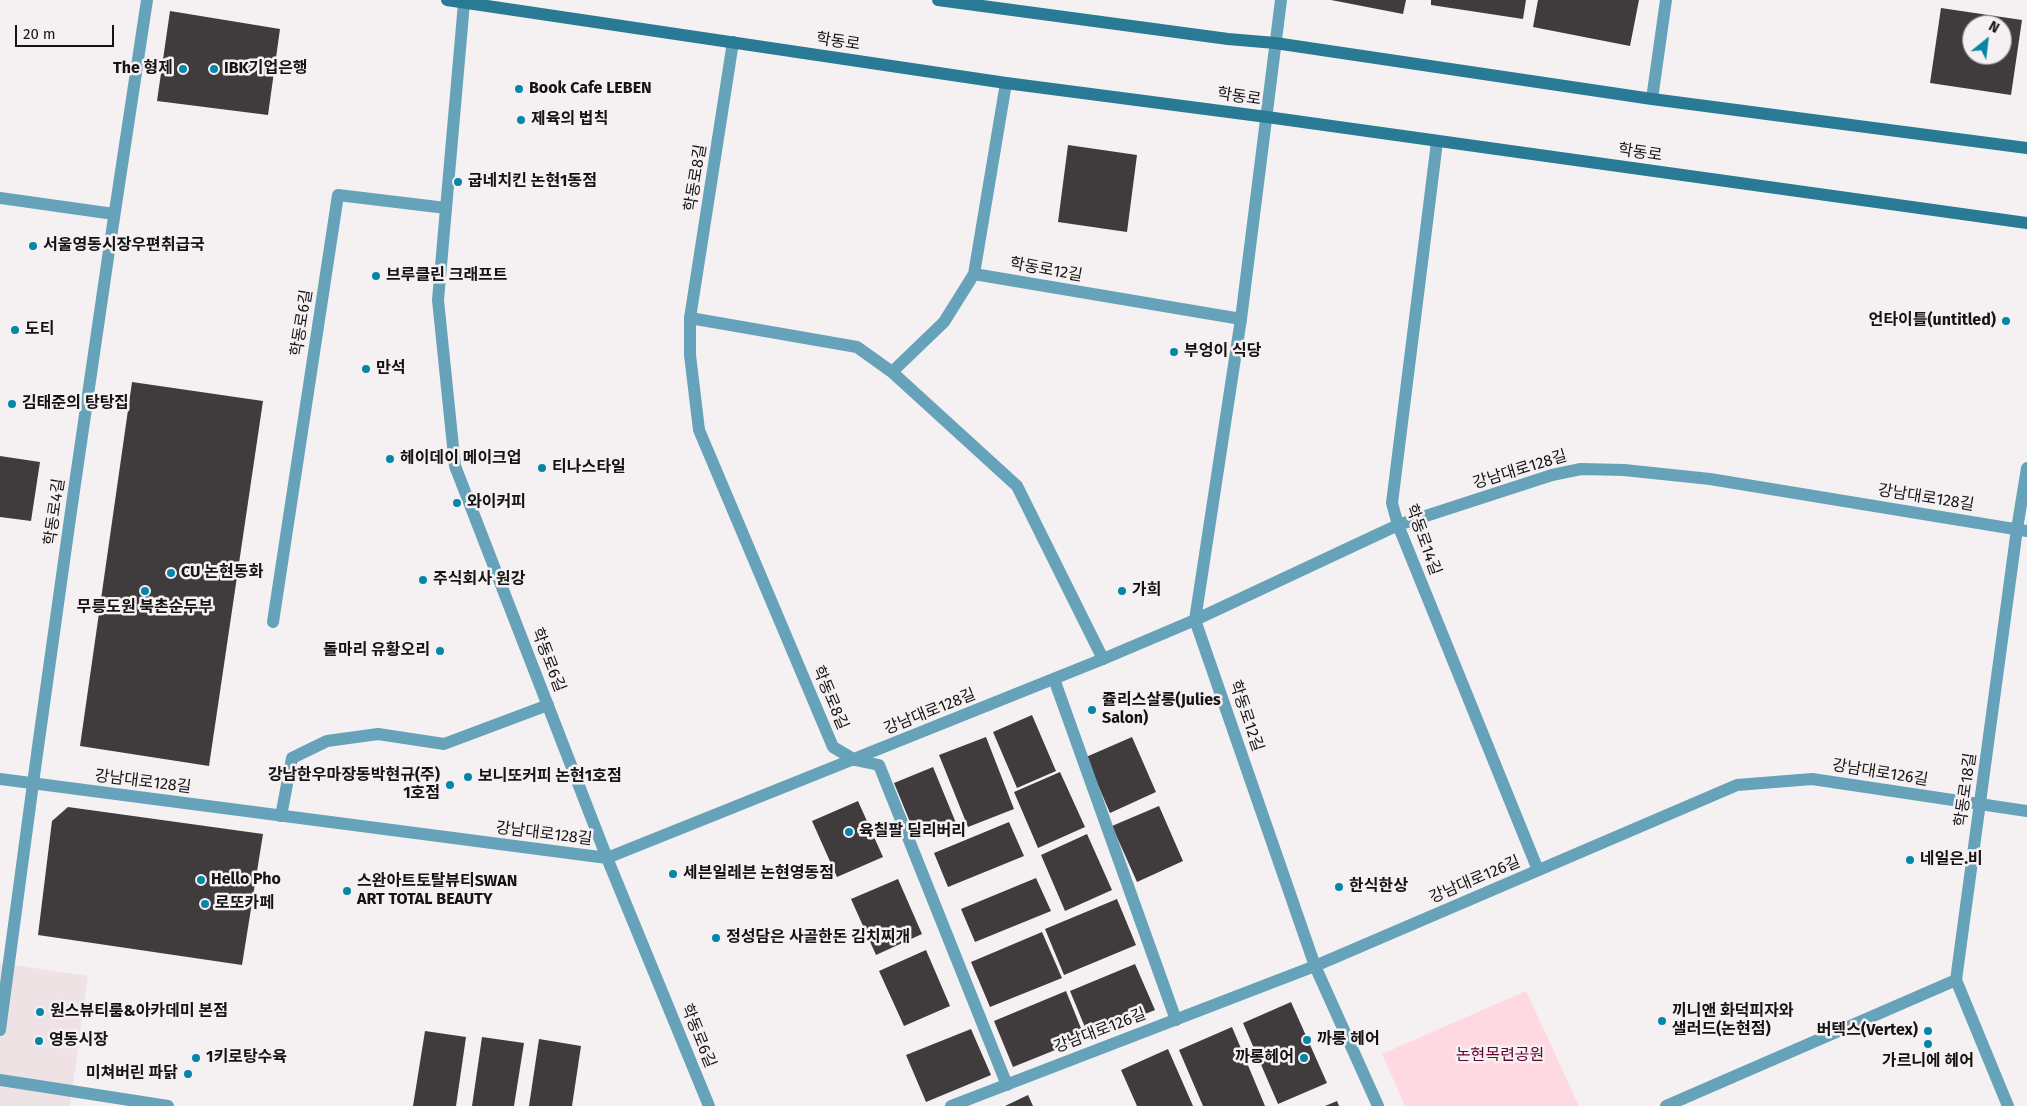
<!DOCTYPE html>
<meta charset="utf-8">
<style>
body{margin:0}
#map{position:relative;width:2027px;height:1106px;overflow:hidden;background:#f5f1f2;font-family:"Fira Sans",sans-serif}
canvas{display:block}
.north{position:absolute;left:1962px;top:15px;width:50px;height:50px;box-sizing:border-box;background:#f5f1f2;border:1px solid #9b9899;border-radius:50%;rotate:29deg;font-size:14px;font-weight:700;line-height:20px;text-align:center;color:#151314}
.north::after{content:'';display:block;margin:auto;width:18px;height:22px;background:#0486a9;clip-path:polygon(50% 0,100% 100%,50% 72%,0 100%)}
.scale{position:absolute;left:15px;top:25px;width:99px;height:22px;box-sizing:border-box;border:2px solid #151314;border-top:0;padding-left:6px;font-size:15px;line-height:18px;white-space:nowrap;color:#151314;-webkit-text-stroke:4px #f5f1f2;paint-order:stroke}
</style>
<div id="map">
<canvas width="2027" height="1106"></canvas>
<div class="north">N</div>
<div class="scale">20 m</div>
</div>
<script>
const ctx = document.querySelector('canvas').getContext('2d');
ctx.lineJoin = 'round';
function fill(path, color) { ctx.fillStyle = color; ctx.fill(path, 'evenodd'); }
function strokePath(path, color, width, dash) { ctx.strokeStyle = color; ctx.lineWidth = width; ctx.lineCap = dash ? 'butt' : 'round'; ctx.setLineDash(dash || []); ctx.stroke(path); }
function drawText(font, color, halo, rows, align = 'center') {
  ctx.font = font + ' "Fira Sans","Noto Sans KR",sans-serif'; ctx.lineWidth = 5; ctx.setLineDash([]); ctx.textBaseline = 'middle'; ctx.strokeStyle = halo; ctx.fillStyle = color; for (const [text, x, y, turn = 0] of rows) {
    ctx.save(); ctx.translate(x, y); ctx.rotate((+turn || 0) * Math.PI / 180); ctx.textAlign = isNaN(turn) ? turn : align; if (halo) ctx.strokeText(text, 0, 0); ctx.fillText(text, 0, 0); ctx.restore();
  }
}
fill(new Path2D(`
 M0,963L88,976L70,1106H0Z`), '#efe2e5');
fill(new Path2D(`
 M1526,991L1579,1106H1405L1382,1054Z`), '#fed9e1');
fill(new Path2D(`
 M1331,0H1406L1403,14Z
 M1431,0H1526L1523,19L1431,5Z
 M1538,0H1639L1630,46L1533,27Z
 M1941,8L2022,20L2011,95L1930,83ZM1972,25H2002V55H1972Z
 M170,11L280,29L268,115L157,101Z
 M1068,145L1137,155L1127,232L1058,222Z
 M132,382L263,401L209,766L80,746Z
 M0,456L40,462L31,521L0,517Z
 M1032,715L1056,771L1017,788L993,732Z
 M986,737L1014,809L968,827L939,755Z
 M1132,737L1156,792L1110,813L1086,757Z
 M933,767L956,823L917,839L894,783Z
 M1060,772L1085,827L1038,848L1014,792Z
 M858,801L883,857L837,877L812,821Z
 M1159,806L1183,861L1137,882L1112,826Z
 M68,807L263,834L242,965L38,935L52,821Z
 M1009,822L1024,856L948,887L934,853Z
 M1087,834L1112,890L1065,911L1041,855Z
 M1036,878L1051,911L975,942L961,909Z
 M898,879L922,934L876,955L851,899Z
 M1117,899L1136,945L1064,975L1045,929Z
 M1042,932L1062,978L990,1007L971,962Z
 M926,950L950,1006L904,1026L879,971Z
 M1135,964L1155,1010L1089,1037L1070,991Z
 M1066,991L1085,1038L1013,1067L994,1021Z
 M1291,1002L1327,1083L1278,1104L1243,1023Z
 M1232,1027L1265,1106H1203L1179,1050Z
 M971,1029L991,1075L926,1102L906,1055Z
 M425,1031L466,1037L456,1106H413Z
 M482,1037L524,1043L514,1106H472Z
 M539,1039L581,1046L572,1106H529Z
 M1168,1049L1193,1106H1137L1121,1070Z
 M1028,1095L1033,1106H1005Z
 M1337,1101L1339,1106H1325Z`), '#403c3d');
strokePath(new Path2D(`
 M1652,99L1666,0
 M1437,142L1392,503L1398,525L1538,870
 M974,274L1006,83
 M690,318L857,347L892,372L1017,486L1103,659
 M892,372L944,322L974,274L1241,319
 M273,622L338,195L446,208
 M1054,679L1176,1020
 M855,760L879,765L1007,1085
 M281,816L292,758L327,741L378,734L444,744L548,705`), '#66a3bb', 12);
strokePath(new Path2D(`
 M1281,0L1241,319L1195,620L1315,966L1378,1106
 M464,3L438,300L455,466L607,858L709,1106
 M733,42L690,318V355L699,430L833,747L855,760
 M0,198L114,214
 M0,779L607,858L1103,659L1195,620L1398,525L1552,475L1581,469L1624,470L1710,479L2027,531
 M0,1030C45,686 94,343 147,0
 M0,1080L168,1106
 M951,1106L1315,966L1737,785L1812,779L2027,811
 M1666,1106L1956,980
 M2008,1106L1956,980L2017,529L2027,468`), '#66a3bb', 12);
strokePath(new Path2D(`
 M447,0L1006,83L1267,117L2027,223
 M938,0L1228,39L1275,43L1652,99L2027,148`), '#287a95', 12);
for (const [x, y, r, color] of [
 [183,69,5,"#0486a9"],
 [214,69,5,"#0486a9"],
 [519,89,5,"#0486a9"],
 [521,120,5,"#0486a9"],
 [458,182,5,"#0486a9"],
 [33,246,5,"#0486a9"],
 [376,276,5,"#0486a9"],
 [2006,321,5,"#0486a9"],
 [15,330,5,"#0486a9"],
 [1174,352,5,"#0486a9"],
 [366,369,5,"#0486a9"],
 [12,404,5,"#0486a9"],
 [390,459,5,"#0486a9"],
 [542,468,5,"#0486a9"],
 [457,503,5,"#0486a9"],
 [171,573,5,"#0486a9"],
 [423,580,5,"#0486a9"],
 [145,591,5,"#0486a9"],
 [1122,591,5,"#0486a9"],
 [440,651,5,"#0486a9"],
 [1092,710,5,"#0486a9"],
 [468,777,5,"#0486a9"],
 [450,785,5,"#0486a9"],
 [849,832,5,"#0486a9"],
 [1910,860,5,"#0486a9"],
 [673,874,5,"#0486a9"],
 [201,880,5,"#0486a9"],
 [1339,887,5,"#0486a9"],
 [347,891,5,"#0486a9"],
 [205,904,5,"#0486a9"],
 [716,938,5,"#0486a9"],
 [40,1012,5,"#0486a9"],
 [1662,1021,5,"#0486a9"],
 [1928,1031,5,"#0486a9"],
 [1307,1040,5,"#0486a9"],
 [39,1041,5,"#0486a9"],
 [1928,1044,5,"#0486a9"],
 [196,1058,5,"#0486a9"],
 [1304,1058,5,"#0486a9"],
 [188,1074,5,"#0486a9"]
]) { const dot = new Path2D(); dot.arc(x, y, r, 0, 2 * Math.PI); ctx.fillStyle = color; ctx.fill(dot); strokePath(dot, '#f5f1f2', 2); }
drawText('16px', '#151314', '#f5f1f2', [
 ["학동로",838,42,8],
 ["학동로",1239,97,8],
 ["학동로",1640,153,8],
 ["학동로8길",696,178,-81],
 ["학동로12길",1046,270,10],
 ["학동로6길",302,323,-81],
 ["강남대로128길",1520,470,-17],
 ["강남대로128길",1926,498,9],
 ["학동로4길",55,512,-82],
 ["학동로14길",1423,540,70],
 ["학동로6길",548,660,69],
 ["학동로8길",830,698,67],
 ["강남대로128길",930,712,-22],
 ["학동로12길",1246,716,71],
 ["강남대로126길",1880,773,9],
 ["강남대로128길",143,782,7],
 ["학동로18길",1966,790,-82],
 ["강남대로128길",544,834,7],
 ["강남대로126길",1475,880,-23],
 ["강남대로126길",1100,1031,-21],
 ["학동로6길",698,1036,68]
]);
drawText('bold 16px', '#151314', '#f5f1f2', [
 ["The 형제",173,69,"right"],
 ["IBK기업은행",224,69],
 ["Book Cafe LEBEN",529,89],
 ["제육의 법칙",531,120],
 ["굽네치킨 논현1동점",468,182],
 ["서울영동시장우편취급국",43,246],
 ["브루클린 크래프트",386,276],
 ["언타이틀(untitled)",1996,321,"right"],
 ["도티",25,330],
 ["부엉이 식당",1184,352],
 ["만석",376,369],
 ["김태준의 탕탕집",22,404],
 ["헤이데이 메이크업",400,459],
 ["티나스타일",552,468],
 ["와이커피",467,503],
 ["CU 논현동화",181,573],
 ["주식회사 원강",433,580],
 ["가희",1132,591],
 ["무릉도원 북촌순두부",145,608,"center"],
 ["돌마리 유황오리",430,651,"right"],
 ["쥴리스살롱(Julies",1102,701],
 ["Salon)",1102,719],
 ["강남한우마장동박현규(주)",440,776,"right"],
 ["1호점",440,794,"right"],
 ["보니또커피 논현1호점",478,777],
 ["육칠팔 딜리버리",859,832],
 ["네일은.비",1920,860],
 ["세븐일레븐 논현영동점",683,874],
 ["Hello Pho",211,880],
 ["스완아트토탈뷰티SWAN",357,882],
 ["ART TOTAL BEAUTY",357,900],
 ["한식한상",1349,887],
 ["로또카페",215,904],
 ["정성담은 사골한돈 김치찌개",726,938],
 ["원스뷰티룸&아카데미 본점",50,1012],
 ["끼니앤 화덕피자와",1672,1012],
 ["샐러드(논현점)",1672,1030],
 ["버텍스(Vertex)",1918,1031,"right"],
 ["까롱 헤어",1317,1040],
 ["영동시장",49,1041],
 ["1키로탕수육",206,1058],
 ["까롱헤어",1294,1058,"right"],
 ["가르니에 헤어",1928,1062,"center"],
 ["미쳐버린 파닭",178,1074,"right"]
], 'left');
drawText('16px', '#66022f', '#f5f1f2', [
 ["논현목련공원",1500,1056]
]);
</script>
